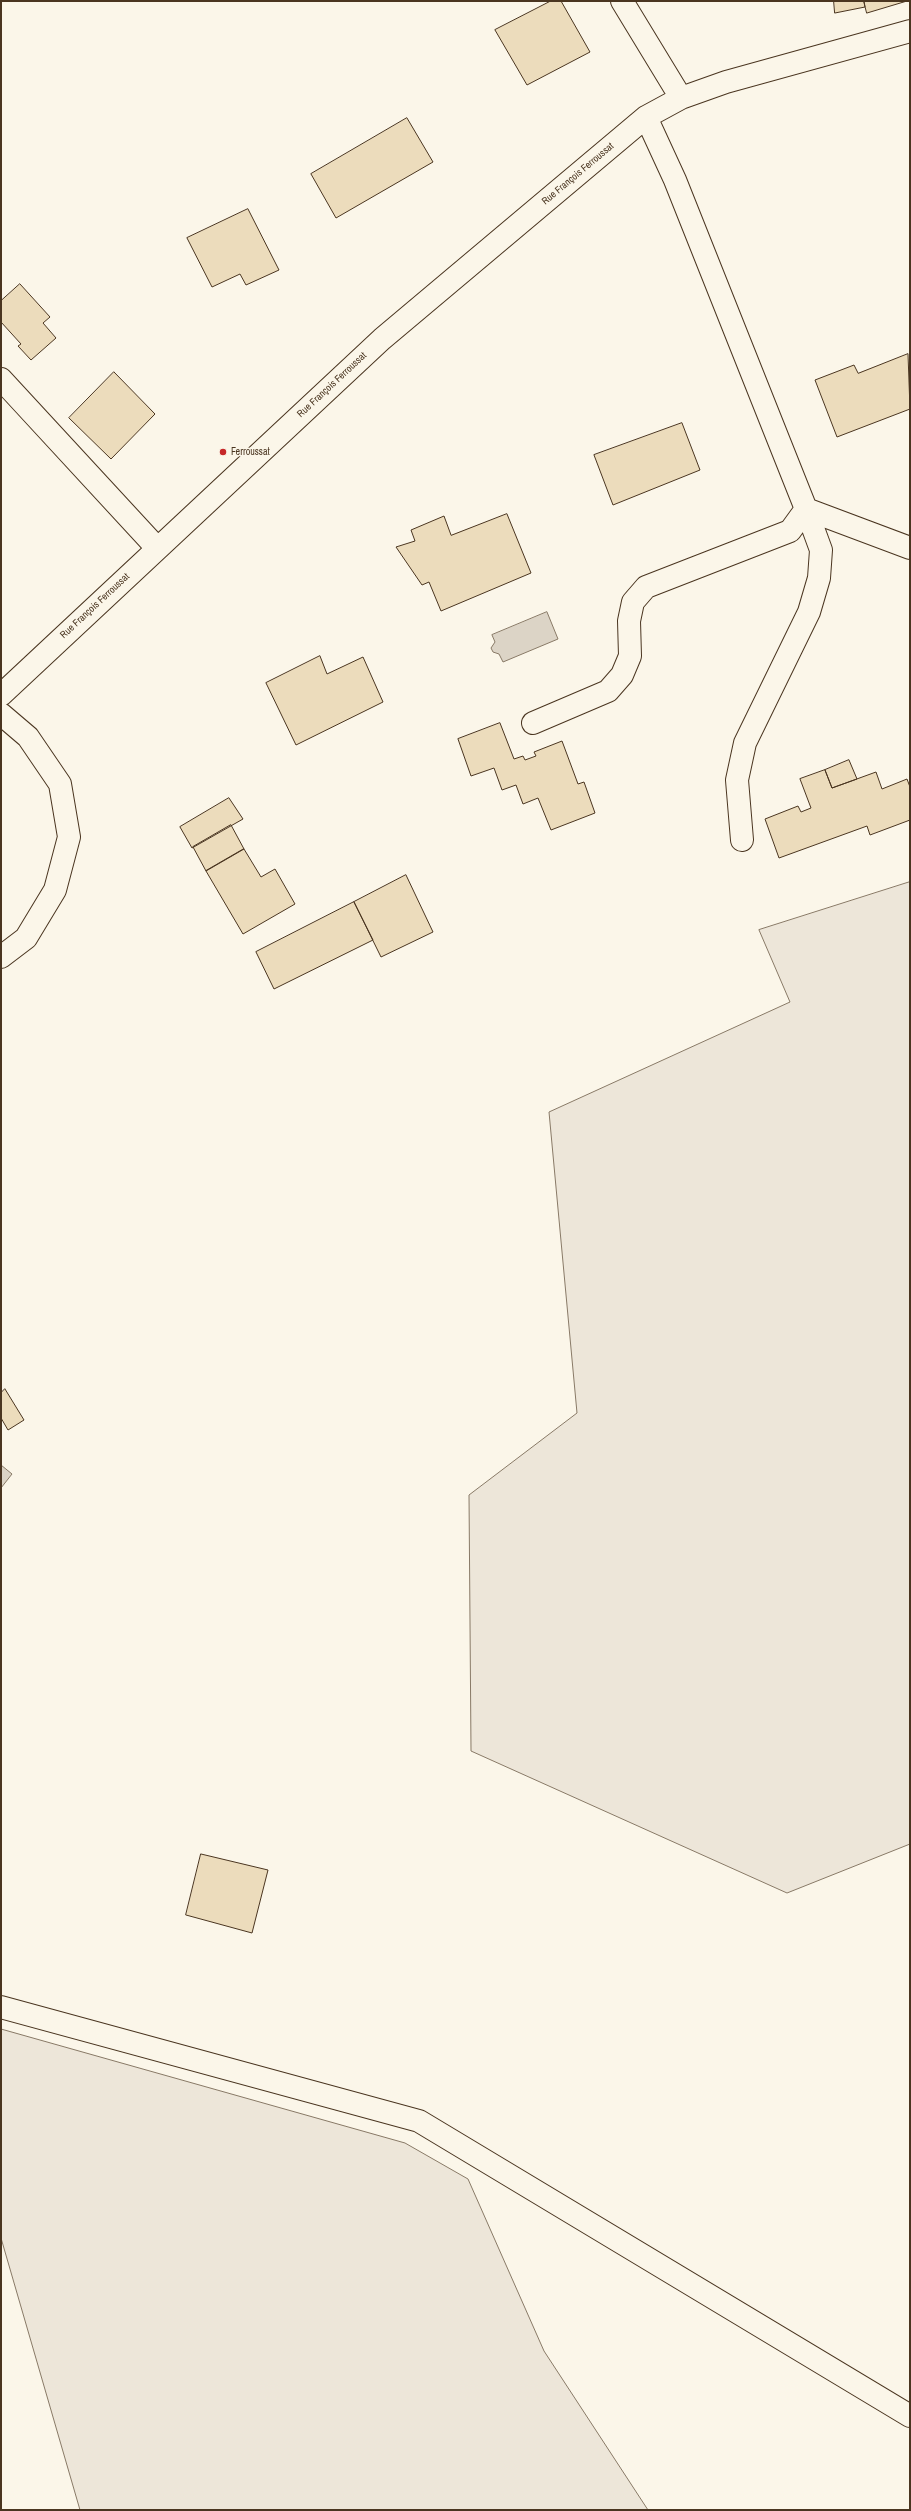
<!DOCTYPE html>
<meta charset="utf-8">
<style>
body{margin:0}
#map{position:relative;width:911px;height:2511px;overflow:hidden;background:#fbf6e9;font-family:"Archivo Narrow",sans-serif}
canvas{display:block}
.frame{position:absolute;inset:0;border:2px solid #4a3520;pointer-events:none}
</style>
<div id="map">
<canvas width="911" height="2511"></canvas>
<div class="frame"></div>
</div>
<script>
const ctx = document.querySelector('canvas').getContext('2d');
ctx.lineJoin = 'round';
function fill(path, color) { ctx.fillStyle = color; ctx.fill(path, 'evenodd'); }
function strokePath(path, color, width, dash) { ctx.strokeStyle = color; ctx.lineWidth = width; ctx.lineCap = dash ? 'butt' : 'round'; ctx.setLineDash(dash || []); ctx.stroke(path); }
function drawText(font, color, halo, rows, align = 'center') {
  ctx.font = font + ' "Archivo Narrow",sans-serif'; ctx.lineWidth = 3; ctx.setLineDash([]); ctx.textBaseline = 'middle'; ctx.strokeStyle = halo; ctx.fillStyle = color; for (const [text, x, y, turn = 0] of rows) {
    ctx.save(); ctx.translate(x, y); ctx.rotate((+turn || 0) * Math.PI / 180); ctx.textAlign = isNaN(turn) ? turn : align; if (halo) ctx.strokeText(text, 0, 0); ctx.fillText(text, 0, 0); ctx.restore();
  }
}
const green = new Path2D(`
 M910,882V1844L787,1893L471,1751L469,1495L577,1413L549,1112L790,1002L759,930Z
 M1,2029L405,2143L468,2179L544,2351L648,2510H80L1,2238Z`);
fill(green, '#ede6d9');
strokePath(green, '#887966', 1);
const water = new Path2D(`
 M547,612L558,639L503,662L499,654L493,652L491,648L495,642L492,635Z
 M1,1465L12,1474L1,1488Z`);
fill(water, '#dcd4c6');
strokePath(water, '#887966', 1);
const building = new Path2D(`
 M551,1H561L590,52L527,85L495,30Z
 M834,1H864L865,7L835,13Z
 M864,1H907L867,13Z
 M407,118L433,162L336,218L311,174Z
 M248,209L279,270L246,285L240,274L212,287L187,238Z
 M20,284L50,317L43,323L56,338L31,360L18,346L21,344L1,322V301Z
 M908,354L910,409L837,437L815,380L854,365L858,373Z
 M114,372L155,414L111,459L69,418Z
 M682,423L700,470L613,505L594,455Z
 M507,514L531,573L441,611L429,582L422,585L396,547L415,541L411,530L444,516L451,535Z
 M320,656L327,674L363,657L383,702L296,745L266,683Z
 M500,723L514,759L523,756L525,760L536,756L534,752L562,741L578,784L584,782L595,813L551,830L538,798L523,804L516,785L502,790L494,768L471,776L458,739Z
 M849,760L857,779L832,788L825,770Z
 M825,770L832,788L876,772L882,789L907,779L910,787V820L870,835L867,826L779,858L765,819L798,806L801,812L811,808L800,779Z
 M229,798L243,819L192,848L180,827Z
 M231,825L244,849L206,871L193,847Z
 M244,849L261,877L275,869L295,904L243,934L206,871Z
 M406,875L433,932L381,957L354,902Z
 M354,902L373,940L274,989L256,952Z
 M5,1389L24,1420L8,1430L1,1418V1393Z
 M201,1854L268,1870L252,1933L186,1915Z`);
fill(building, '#ecdcbc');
strokePath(building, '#4a3520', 1);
const minor = new Path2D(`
 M622,1L681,98
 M646,117L675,180L806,509L910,548
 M1,379L157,548
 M1,695L382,339L646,117L681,98L726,82L910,31
 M533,723L608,691L622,675L630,656L629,621L633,602L646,587L790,531L806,509
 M742,840L737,780L745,743L809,612L819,578L821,550L806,509`);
const major = new Path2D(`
 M1,714L28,737L60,784L69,837L55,890L26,938L1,957
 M1,2007L419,2121L910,2416`);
strokePath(minor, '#4a3520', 24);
strokePath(major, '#4a3520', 24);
strokePath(minor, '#fbf6e9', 22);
strokePath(major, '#fbf6e9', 22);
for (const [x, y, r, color] of [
 [223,452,4,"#c62828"]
]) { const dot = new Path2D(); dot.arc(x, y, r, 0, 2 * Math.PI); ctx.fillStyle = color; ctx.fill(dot); strokePath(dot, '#fbf6e9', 1.5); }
drawText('10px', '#4a3520', '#fbf6e9', [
 ["Rue François Ferroussat",578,174,-40],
 ["Rue François Ferroussat",332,385,-43],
 ["Rue François Ferroussat",95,606,-43]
]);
drawText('10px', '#4a3520', '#fbf6e9', [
 ["Ferroussat",231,452]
], 'left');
</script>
